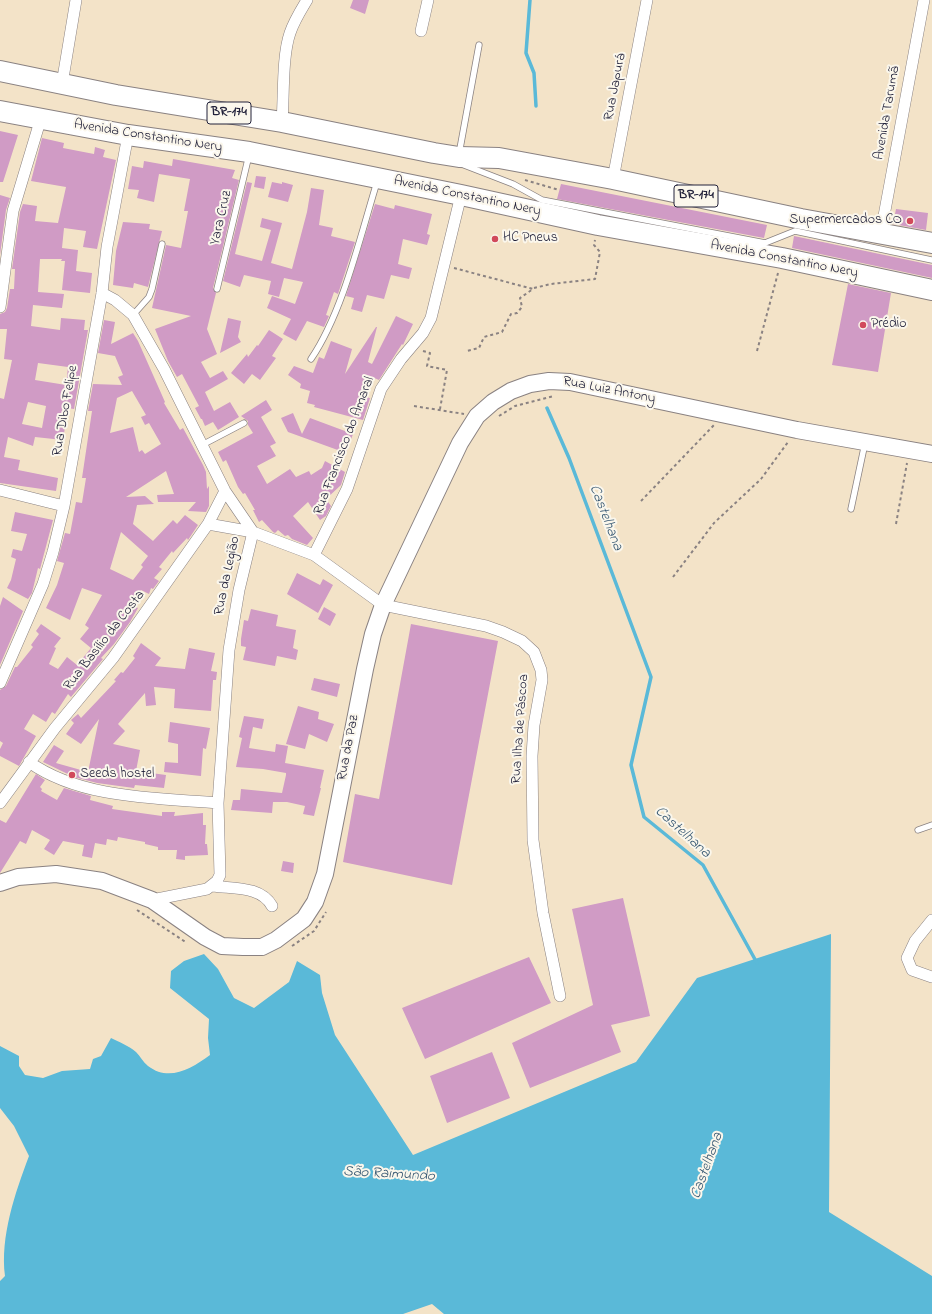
<!DOCTYPE html>
<meta charset="utf-8">
<style>
body{margin:0}
canvas{display:block;background:#f3e3c8}
</style>
<canvas width="932" height="1314"></canvas>
<script>
const ctx = document.querySelector('canvas').getContext('2d');
ctx.lineJoin = 'round';
function fill(path, color) { ctx.fillStyle = color; ctx.fill(path, 'evenodd'); }
function strokePath(path, color, width, dash) { ctx.strokeStyle = color; ctx.lineWidth = width; ctx.lineCap = dash ? 'butt' : 'round'; ctx.setLineDash(dash || []); ctx.stroke(path); }
function drawText(font, color, halo, rows, align = 'center') {
  ctx.font = font + ' "Indie Flower",sans-serif'; ctx.lineWidth = 4; ctx.setLineDash([]); ctx.textBaseline = 'middle'; ctx.strokeStyle = halo; ctx.fillStyle = color; for (const [text, x, y, turn = 0] of rows) {
    ctx.save(); ctx.translate(x, y); ctx.rotate((+turn || 0) * Math.PI / 180); ctx.textAlign = isNaN(turn) ? turn : align; if (halo) ctx.strokeText(text, 0, 0); ctx.fillText(text, 0, 0); ctx.restore();
  }
}
fill(new Path2D(`
 M831,934L829,1212L932,1276V1314H444L432,1304L403,1314H0V1281L5,1276C0,1237 15,1193 29,1156L14,1126L0,1108V1046L19,1056V1066L25,1075L43,1078L62,1071L90,1069L93,1059L101,1056L111,1038C119,1042 129,1046 136,1052C140,1056 143,1062 148,1066C169,1082 191,1069 210,1055L208,1038L209,1019L170,988L171,971L184,961L204,954L218,969L234,998L254,1008L289,982L297,961L320,975L322,993L335,1035L413,1155L636,1062L697,978Z`), '#5ab9d8');
strokePath(new Path2D(`
 M530,0L526,53L534,73L536,106
 M547,408L569,458L651,677L631,765L644,817L703,865L757,963`), '#5ab9d8', 3.5);
fill(new Path2D(`
 M353,0H369L365,14L350,8Z
 M0,131L18,135L3,182H0Z
 M42,138L64,143L63,148L94,154L95,147L105,150L103,157L116,160L97,249L83,247L86,231L64,228L62,248L78,250L76,271L92,273L90,293L62,290L65,261H61L62,259H40L38,292L64,294L62,308L33,305L31,326L60,330L61,318L85,320L84,330H88L74,409L68,408L63,440L35,437L33,446L8,437L4,457L20,460L18,470L58,478L56,491L0,483V398L4,399L12,360L4,359L7,329H0V314L5,312L7,308L10,289H14L15,269H12L20,212L23,204L37,206L35,221L58,223L66,187L31,181ZM38,363L68,367L66,385L35,380ZM28,402L46,406L42,428L22,424Z
 M173,159L235,170L232,178L239,180L213,288L216,293L207,329L217,354L201,362L210,378L223,371L228,379L205,392L214,411L230,402L239,417L218,430L213,422L205,426L202,419H201L195,408L199,406L182,374L177,377L168,361L155,329L191,316L152,308L166,245L181,248L188,211H184L190,179L159,174L154,202L137,198L139,190L128,189L132,166L143,168L144,161L172,166Z
 M256,176L266,177L264,189L254,187Z
 M247,182L252,183L235,254L262,261L271,230L260,227L262,218L282,223L271,263L292,269L307,212L311,188L324,190L319,225L333,228L331,236L355,242L338,294L334,292L326,315L329,316L324,327L307,321L296,341L283,334L291,319L267,308L272,296L295,304L303,282L284,278L279,297L268,294L271,281L244,275L240,287L223,281Z
 M272,182L282,184V182L293,185L288,202L268,197Z
 M561,184L767,225L764,238L557,199Z
 M0,195L10,198L6,210L0,255Z
 M375,204L394,209L395,205L432,214L427,234L430,235L427,245L403,239L398,264L412,268L409,279L391,275L384,299L367,295L362,312L351,309L354,298L346,296Z
 M896,209L928,213L926,230L893,224Z
 M123,222L150,224L149,229L162,231L148,287L134,283L133,288L113,285L116,251Z
 M794,236L932,265V278L792,248Z
 M848,284L891,293L878,372L832,365Z
 M396,316L413,324L403,345L402,344L379,380L372,377L365,397L370,398L363,420L314,407L315,405L307,403L310,391L300,388L301,384L288,375L294,366L313,373L319,357L324,359L331,341L352,349L345,374L376,327H377L368,362L372,364Z
 M228,318L241,321L238,337L241,342L220,353Z
 M104,320L115,322L111,344L133,333L138,341L165,402L164,403L180,430L183,428L203,465L206,472L207,489L209,486V506L206,512L188,511L196,502H158L157,495L174,494L166,471L126,497L145,496L154,504L137,505L133,524L153,541L173,520L177,524L185,515L198,525L188,540L187,538L173,553L172,551L159,567L162,569L154,578L159,581L153,589L151,588L149,594L141,590L133,606L138,608L130,622L114,644L101,658L103,659L71,697L68,694L55,714L52,712L46,722L33,714L24,729L36,736L19,766L0,756V749L3,743L0,741V690L6,686L15,667H17L33,647L31,645L39,634L36,631L41,624L61,638L54,647L56,648L49,664L58,669L67,657L77,665L91,648L80,639L89,628L85,625L102,595L82,588L70,620L46,608L57,585L64,563L57,561L65,533L70,534L76,502L82,503L86,478H82L92,411H88L93,384L122,385L118,377L123,375L115,356L98,353ZM132,391L146,415L141,417L145,425L149,423L161,444L145,454L142,450L139,452L133,427L110,433L117,398ZM121,532L148,556L141,565L143,567L133,580L110,569Z
 M269,330L283,339L272,356L276,358L260,380L252,374L244,384L231,373L247,354L248,357L257,345L258,346Z
 M266,400L272,410L261,417L276,443L270,446L276,456L257,466L267,484L290,469L296,477L309,471L311,475L322,468L325,461L345,472L341,485L326,499L331,506L326,516L320,520L308,502L293,516L313,538L307,545L292,539L288,535L285,536L278,530L275,533L273,532L262,520L259,522L253,510H255L245,493L243,494L238,487L226,460L223,462L218,452L253,433L248,425V421L241,416Z
 M293,413L302,434L310,418L353,434L346,453L288,432L281,418Z
 M15,512L53,520L40,569L38,568L32,593L28,599L7,588L11,580L16,559L11,557L13,549L22,551L27,534L11,531Z
 M297,573L320,585L323,579L333,585L318,613L287,594Z
 M3,597L23,611L0,665V606Z
 M324,607L336,614L330,626L318,619Z
 M251,609L278,615L276,626L296,630L293,648L298,650L296,660L277,656L275,666L243,660L246,647L241,646V639L244,620L248,621Z
 M411,624L498,641L452,885L343,862L355,794L379,799Z
 M141,643L161,658L155,666L185,669L189,648L215,653L211,671L217,672L216,680H213L211,711L174,708L175,689L154,687L156,705L146,706L145,693L118,724L125,731L113,744L140,750L136,771L166,775L164,788L135,785L134,788L97,783L74,777L43,762L54,745L64,751L56,763L88,772L99,719L81,744L66,734L74,723L71,720L78,714L81,718L116,681L114,680L121,672L123,673L135,658L133,656Z
 M314,678L340,684L337,697L311,690Z
 M298,706L319,712L318,719L334,724L327,742L309,734L305,749L286,744Z
 M244,716L264,719L262,729L253,727L249,748L275,752L276,744L288,746L285,763L324,770L320,788H321L314,816L303,814L305,806L287,802H273L272,813L231,810L233,800H240L241,789L282,793L286,775V773L263,769L236,767L242,738L239,737Z
 M170,722L210,728L206,749L203,748L201,776L164,772L165,762L178,763V744L168,742Z
 M36,774L45,780L40,787L42,789L41,791L57,800L64,788L91,796L90,800L113,806L112,809L162,816V812H175L174,816L203,813V825H206L205,844H207L208,855L185,856V860L176,859L177,850H158V847L145,844V842L118,837L117,841L107,839L106,845L95,843L92,858L82,856L84,845L63,841L54,855L44,849L50,840L32,830L26,844L20,841L0,873V820L6,823Z
 M283,861L294,863L293,873L281,871Z
 M623,898L650,1016L611,1025L621,1052L530,1088L512,1043L593,1005L572,909Z
 M529,957L551,1003L425,1059L402,1008Z
 M492,1052L510,1098L447,1123L430,1076Z`), '#d09bc5');
const lane = new Path2D(`
 M459,154L479,45
 M464,165L513,184L542,200L765,243L795,231L932,260
 M217,289L249,155
 M133,315L149,297L152,289L162,244
 M311,359C343,312 360,237 377,182
 M202,445L244,423
 M851,509L865,443
 M918,830L932,825`);
const street = new Path2D(`
 M421,31L428,0
 M62,84L76,0
 M282,122C284,96 282,56 290,33C294,21 301,10 307,0
 M613,179L647,0
 M881,232L924,0
 M102,293L115,300L133,315L164,369L225,491L253,532L239,590L229,650L218,803L220,875L217,881L207,889L152,900
 M0,307L13,211L41,118
 M0,490L64,506
 M208,524L253,532L314,555L383,605L486,626L503,632L522,641L534,652L541,670L542,680L534,725L532,756L533,840L543,913L560,996
 M314,555L347,489L381,389L401,359L423,333L431,318L461,195
 M0,683L43,584L53,552L64,506L102,293L107,247L128,135
 M29,762C81,799 157,798 218,803
 M0,803L55,728L113,658L208,524L225,491
 M213,886C234,889 261,886 272,906
 M932,920L915,941L907,958L912,970L932,977`);
const secondary = new Path2D(`
 M0,883L18,877L56,874L102,881L152,900L205,937L222,946L243,947H262L276,940L304,919L315,902L325,874L365,669L373,634L383,605L460,443L477,416L493,402L511,391L530,384L549,381L570,382L797,430L932,454`);
const highway = new Path2D(`
 M0,71L116,95L282,122L434,153L459,157L499,158L613,179L801,219L932,243
 M0,111L128,135L249,152L461,195L598,225L782,258L932,290`);
strokePath(lane, '#8a8282', 7);
strokePath(street, '#8a8282', 12);
strokePath(secondary, '#8a8282', 18);
strokePath(highway, '#8a8282', 22);
strokePath(new Path2D(`
 M525,180L559,190
 M454,268L533,289L520,298L522,307L517,313L511,314L502,332L484,337L479,348L467,351
 M534,288L551,284L595,279L600,252L594,245L595,240
 M423,351L430,353L427,366L447,370L440,409
 M757,351L778,273
 M414,406L464,414
 M499,416L515,406L554,396
 M641,501L714,425
 M896,524L907,463
 M673,577L714,523L761,479L788,442
 M137,910L187,943
 M292,946L314,931L326,912`), '#8a8282', 2, [3, 3]);
strokePath(lane, '#fff', 5.5);
strokePath(street, '#fff', 11);
strokePath(secondary, '#fff', 16);
strokePath(highway, '#fff', 20);
for (const [x, y, r, color] of [
 [910,221,4,"#d1495b"],
 [495,239,4,"#d1495b"],
 [863,325,4,"#d1495b"],
 [72,775,4,"#d1495b"]
]) { const dot = new Path2D(); dot.arc(x, y, r, 0, 2 * Math.PI); ctx.fillStyle = color; ctx.fill(dot); strokePath(dot, '#fbf7ec', 1.5); }
for (const [x, y, w] of [
 [229,113,44],
 [696,196,44]
]) { const box = new Path2D(); box.roundRect(x - w / 2, y - 11, w, 22, 3); ctx.fillStyle = '#fbf7ec'; ctx.fill(box); strokePath(box, '#22223b', 1); }
drawText('bold 13px', '#22223b', null, [
 ["BR-174",229,113],
 ["BR-174",696,196]
]);
drawText('14px', '#22223b', '#fbf7ec', [
 ["Rua Japurá",616,87,-79],
 ["Avenida Tarumã",888,113,-80],
 ["Avenida Constantino Nery",148,137,9],
 ["Avenida Constantino Nery",467,197,12],
 ["Yara Cruz",222,218,-77],
 ["Avenida Constantino Nery",784,260,11],
 ["Rua Luiz Antony",609,391,11],
 ["Rua Dibo Felipe",66,411,-80],
 ["Rua Francisco do Amaral",345,446,-69],
 ["Rua da Legião",228,576,-78],
 ["Rua Basílio da Costa",105,641,-52],
 ["Rua Ilha de Páscoa",521,729,-86],
 ["Rua da Paz",349,748,-79]
]);
drawText('14px', '#22223b', '#fbf7ec', [
 ["Supermercados CO",902,221,"right"],
 ["HC Pneus",503,239],
 ["Prédio",871,325],
 ["Seeds hostel",80,775]
], 'left');
drawText('italic 15px', '#365772', '#fbf7ec', [
 ["Castelhana",605,518,69],
 ["Castelhana",682,833,42],
 ["Castelhana",708,1166,-70],
 ["São Raimundo",389,1175,3]
]);
</script>
